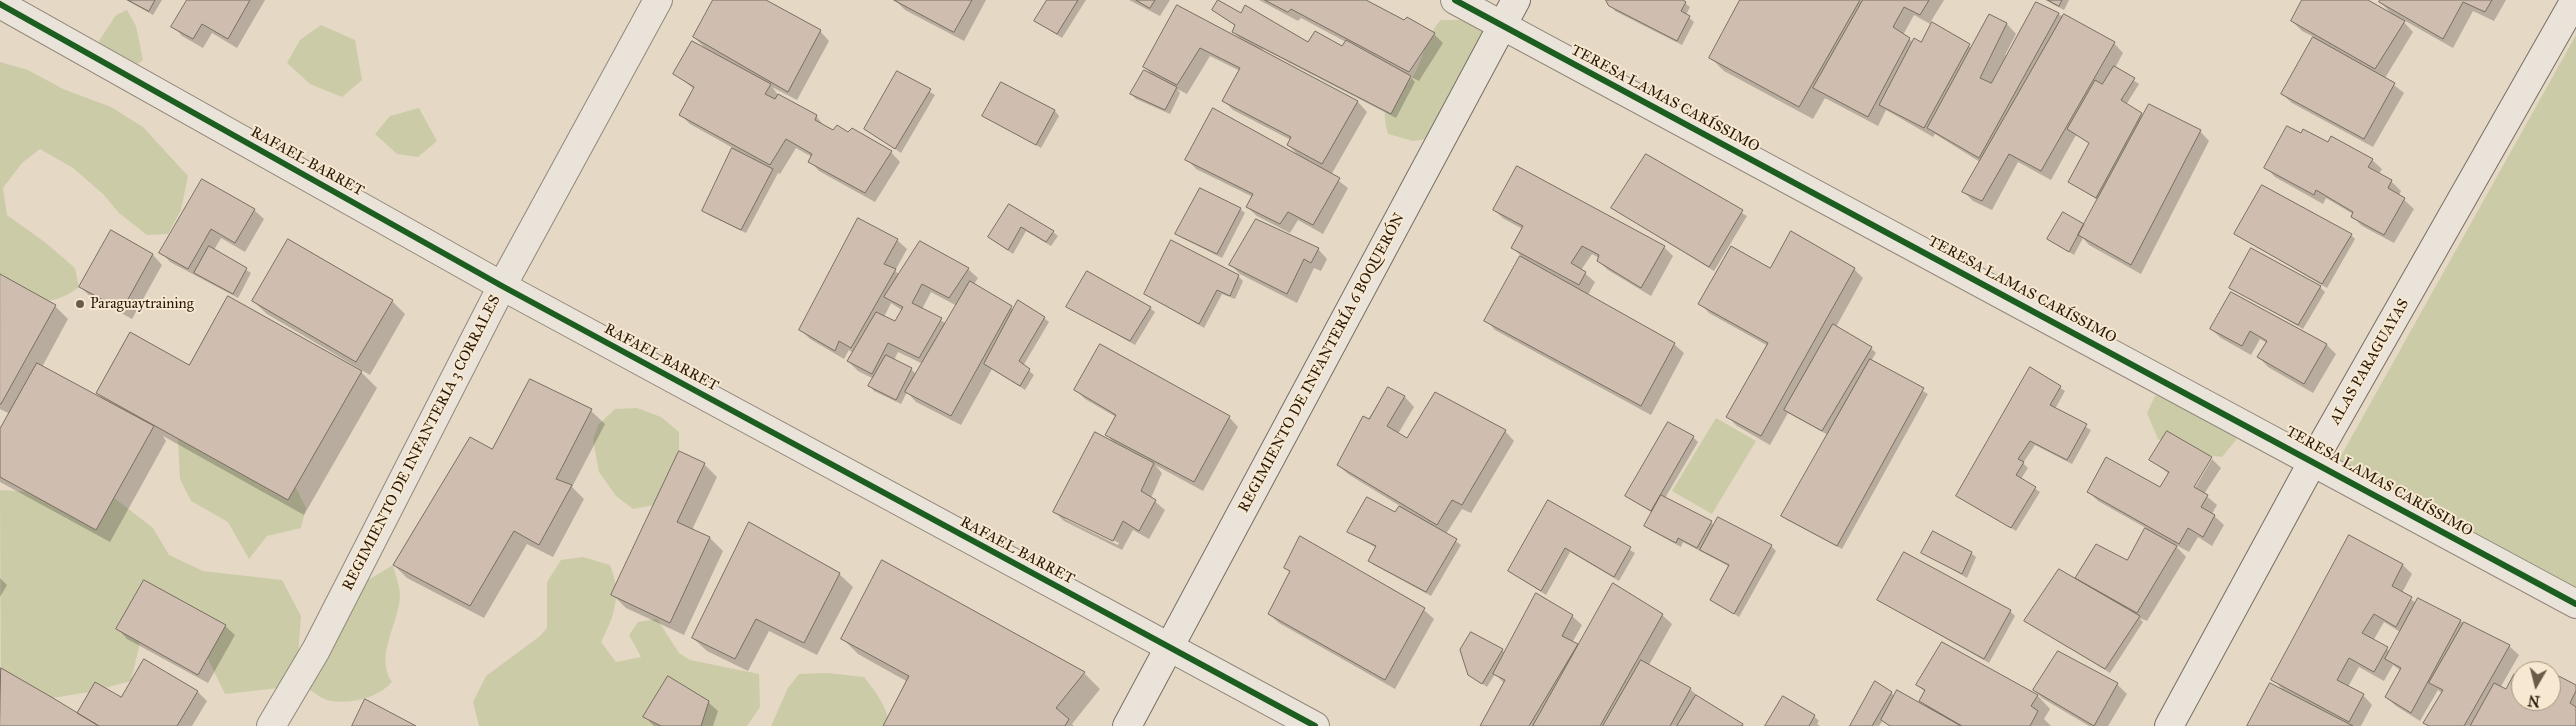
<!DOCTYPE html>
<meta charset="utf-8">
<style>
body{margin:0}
#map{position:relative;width:2576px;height:726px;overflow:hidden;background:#e5d8c5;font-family:"IM FELL Great Primer",serif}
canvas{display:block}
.north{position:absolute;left:2511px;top:661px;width:50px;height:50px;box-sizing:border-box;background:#f7e8d1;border:1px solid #a59580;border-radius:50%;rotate:188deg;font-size:14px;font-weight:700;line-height:20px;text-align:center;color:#291806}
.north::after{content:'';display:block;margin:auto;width:18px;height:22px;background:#6b5b49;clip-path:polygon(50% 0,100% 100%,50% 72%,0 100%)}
</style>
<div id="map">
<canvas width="2576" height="726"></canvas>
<div class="north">N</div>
</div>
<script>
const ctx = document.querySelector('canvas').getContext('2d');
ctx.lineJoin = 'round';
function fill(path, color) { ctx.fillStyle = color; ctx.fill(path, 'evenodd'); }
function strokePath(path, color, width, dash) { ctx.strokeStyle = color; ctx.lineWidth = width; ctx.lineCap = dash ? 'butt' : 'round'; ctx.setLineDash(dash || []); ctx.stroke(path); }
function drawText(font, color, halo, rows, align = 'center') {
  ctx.font = font + ' "IM FELL Great Primer",serif'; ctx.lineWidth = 4; ctx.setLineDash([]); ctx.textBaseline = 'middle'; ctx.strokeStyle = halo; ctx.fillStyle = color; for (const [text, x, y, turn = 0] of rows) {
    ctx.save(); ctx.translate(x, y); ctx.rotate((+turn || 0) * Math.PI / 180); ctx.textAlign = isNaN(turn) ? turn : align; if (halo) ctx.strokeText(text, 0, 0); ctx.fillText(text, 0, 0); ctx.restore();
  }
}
fill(new Path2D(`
 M127,10L136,26L143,60L119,78L95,47L116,15Z
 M1441,20H1464L1498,31L1442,137L1413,141L1388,134C1385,122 1382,111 1389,100C1394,91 1406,87 1412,78C1424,60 1425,36 1441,20Z
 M321,25L355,40L362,80L342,97L310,84L287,63L300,40Z
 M2576,35V589L2337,463Z
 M0,62L28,70L63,89L111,107L143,127L188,176L181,210L168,234L147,235L119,213L103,194L73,168L40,149L22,163L3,188L7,215L46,243L75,268L79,287C52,308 30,302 0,290Z
 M419,108L437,141L418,157L397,154L375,134L390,116Z
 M2173,391L2237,420L2236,440L2222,457L2188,453L2158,439L2147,413L2155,396Z
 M637,408L661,417L679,432V451L669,475L665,503L633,509L616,496L599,472L593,440L598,425L615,409Z
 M1716,418L1756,441L1712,514L1672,491Z
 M178,439L294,484L306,508L301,528L267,536L249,559L228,522L191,501L180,479Z
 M0,490L113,497L153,528L169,555L203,571L282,580L301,616L296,686L225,694L208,659L168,620L140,642L131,681L89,692L53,698L1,694Z
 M583,557L610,565C622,594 615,615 601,642L616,662L641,657L629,635L638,622L657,619L679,653L690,660L759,674L760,707L747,726H479L473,702L486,676L540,636L547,628V582L561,560Z
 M393,565C395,574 400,586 400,595C399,625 374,655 392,682C378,698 352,704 331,701C324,700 316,694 310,690L316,650L360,585Z
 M828,673L864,677C876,692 887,707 890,726H771L788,688L799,674Z`), '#cccba8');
fill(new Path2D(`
 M126,0H162L153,15Z
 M188,0H265L237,48L212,33L203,48L182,36L173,26Z
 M714,0H763L820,31L829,41L797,100L772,87L779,96L816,116L825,127L891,152L900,162L875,202L819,171L810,161L812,157L796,148L780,174L778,173L746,233L709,215L704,210L733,148L690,124L680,114L694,89L674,73L707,50L694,37Z
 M895,0H986L964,41L905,10Z
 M1048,0H1086L1062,38L1035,21Z
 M1129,0H1170L1160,16Z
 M1259,0H1363L1404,22L1434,34L1443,43L1419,81L1411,77L1415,82L1396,118L1263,49L1262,51L1358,102L1367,112L1331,175L1348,188L1323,234L1298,220L1290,233L1257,216L1247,207L1253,197L1196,169L1187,159L1300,157L1288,145L1291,140L1233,110L1224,101L1240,71L1210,56L1187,94L1177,89L1180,93L1170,114L1136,99L1131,94L1153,75L1144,67L1178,6L1242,40L1233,32L1236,26L1213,10L1242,15L1308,44L1342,48L1346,42L1301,18L1298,21Z
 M1607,0H1681L1690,7L1686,15L1694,22L1682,45L1615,11Z
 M1742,0H1944L1930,23L1972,48L1990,16L2007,24L2016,34L2005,55L2007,56L2037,3L2114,43L2123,53L2115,68L2139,84L2126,105L2143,116L2200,131L2209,141L2141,274L2089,245L2083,238L2074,255L2048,239L2085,226L2098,200L2070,182L2090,144L2076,135L2051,180L2018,162L1992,210L1973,201L1963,191L1980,162L1935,134L1933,137L1886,110L1878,126L1825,98L1813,119L1724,71L1711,58ZM1914,15L1932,25L1922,44L1913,42L1903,35Z
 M2045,0H2069L2064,10Z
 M2304,0H2366L2393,15L2380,2L2381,0H2506L2494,21L2473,11L2453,48L2400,18L2413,32L2385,78L2404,93L2373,147L2292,103L2282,94L2314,37L2302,31L2292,21Z
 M897,72L935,95L901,153L866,129Z
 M1002,84L1055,111L1059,116L1041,148L983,116Z
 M2301,135L2372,160L2382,169L2379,174L2391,181L2401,191L2399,195L2414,209L2394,243L2362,226L2352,216L2353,214L2326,198L2323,204L2275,177L2266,167Z
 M1646,156L1747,216L1714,271L1613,208Z
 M202,180L254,210L264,219L245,252L221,238L214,250L251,273L238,298L170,262L161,252Z
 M1009,206L1053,232L1058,236L1051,246L1026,231L1013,254L994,241L989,236Z
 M1240,209L1245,213L1222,258L1182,238L1177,233Z
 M1494,210L1664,247L1673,256L1651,296L1608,270L1598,261L1599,258L1592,254L1581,270L1595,282L1588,295L1674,344L1684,353L1651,415L1495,330L1486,320L1521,256L1512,247L1523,229L1504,219Z
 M111,232L153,255L162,265L132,319L90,296L80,287Z
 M2235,234L2351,235L2355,239L2327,288Z
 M897,240L907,249L895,271L900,275L968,269L978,278L974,284L1014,310L1044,318L1049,322L1023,366L1034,375L1025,390L992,369L961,425L916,402L907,392L901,404L874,391L870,386L874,379L858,371L848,361L853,353L849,350L844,359L810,339L801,330ZM931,292L957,306L947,324L922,309ZM891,303L903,311L896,323L884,317ZM898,352L923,364L917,375L911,369L894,360Z
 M289,241L392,301L405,314L370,375L267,314L253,301Z
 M1172,241L1238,276L1243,281L1235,299L1222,294L1204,328L1145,293Z
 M1318,249L1327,259L1321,271L1314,268L1297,303L1240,274L1231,265Z
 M1854,269L1863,278L1836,327L1871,348L1876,353L1871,361L1928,394L1842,549L1787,520L1782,516L1828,435L1788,413L1770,445L1737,426L1728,417L1768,346L1709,313L1700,303L1771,270Z
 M0,276L55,306L68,319L42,367L105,401L97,393L190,367L358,369L377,388L304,515L163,436L166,441L110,542L0,482V432L10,414L0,409Z
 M2320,287L2325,292L2303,329L2231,288Z
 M2231,294L2327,345L2336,354L2313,393L2268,367L2259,357L2267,343L2260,339L2251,355L2221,338L2211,329Z
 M1068,307L1150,308L1155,312L1135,345Z
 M2030,369L2065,391L2055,409L2091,430L2072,464L2035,445L2023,463L2028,468L2021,479L2040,492L2016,531L1957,495Z
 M531,381L591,411L605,424L572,487L584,499L553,557L527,544L484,618L407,578L394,565L493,451Z
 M1388,389L1405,397L1414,407L1398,434L1407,440L1505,431L1514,441L1471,513L1462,509L1446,534L1461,545L1431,596L1374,565L1370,561L1376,548L1348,531L1395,514L1400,506L1348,474L1338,465Z
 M1076,390L1229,417L1238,427L1203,491L1155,465L1162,473L1151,498L1165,510L1149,539L1133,530L1122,550L1064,521L1055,512L1115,444L1107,435L1116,417L1085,399ZM1065,516L1119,543L1118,545L1065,519Z
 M1693,437L1698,442L1665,498L1715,525L1771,546L1776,551L1739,617L1712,599L1730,567L1683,542L1681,547L1650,530L1645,525L1653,513L1626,496Z
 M2211,458L2189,492L2192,493L2212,459L2221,468L2204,494L2217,505L2212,514L2224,525L2212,546L2198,537L2189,552L2174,544L2186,557L2147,621L2139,618L2143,622L2110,673L2026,621L2084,584L2077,577L2127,562L2146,528L2098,501L2089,492L2161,488L2169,474L2151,460Z
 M704,464L717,477L692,530L710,538L723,551L684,635L626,608L613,595Z
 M1548,502L1635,553L1619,581L1570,552L1546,595L1509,571Z
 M2350,537L2403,565L2412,574L2402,593L2416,603L2460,621L2509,646L2519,655L2500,688L2507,691L2515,676L2521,679V701H2551L2576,687V726H2428L2425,722L2443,694L2438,690L2420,721L2396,706L2386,697L2401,671L2393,665L2384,681L2359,667L2348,687L2363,695L2372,705L2361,726H2248L2284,691L2273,679ZM2384,622L2400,632L2390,651L2373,641Z
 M1300,538L1424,610L1434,619L1395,689L1279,623L1269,614L1291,573L1285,568Z
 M1923,552L1971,553L1976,557L1967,578Z
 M883,561L1084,673L1100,689L1072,724L1074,726H885L908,682L858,654L842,638Z
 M839,574L853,587L817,655L769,631L748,671L707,651L693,638Z
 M0,578L7,585L0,597Z
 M1878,600L2010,611L2015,616L1989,663Z
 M1662,615L1672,624L1649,665L1690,689L1700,698L1744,726H1481L1505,684L1495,674L1487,687L1469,674L1502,650L1505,653L1572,616L1582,625L1572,643L1579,647Z
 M225,626L235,635L208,683L127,639L118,629Z
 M1943,643L2038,696L2050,709L2044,719L2051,726H1890L1883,720L1879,726H1852L1891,693L1895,696L1929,709L1921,701L1925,692L1918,685Z
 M145,661L198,692L207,701L192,726H0L2,669L77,714L122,699Z
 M2117,684L2127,694L2108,726H2089L2042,698L2034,690Z
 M708,702L718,711L713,726H654L645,717Z
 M1814,716L1819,721L1817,724L1820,726H1766Z`), '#0003');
const building = new Path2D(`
 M128,0H155L149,11Z
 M187,0H250L228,39L202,24L193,39L171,27Z
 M713,0H766L821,30L788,92L693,37Z
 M894,0H972L954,32Z
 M1047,0H1078L1057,34L1034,21Z
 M1136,0H1155L1150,8Z
 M1218,0L1241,13L1245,5L1308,42L1315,31L1342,46L1346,40L1411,76L1391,114L1232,32L1235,25L1212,10Z
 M1265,0H1366L1404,20L1407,17L1435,33L1409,72L1291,9L1288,12Z
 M1606,0H1683L1686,2L1681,11L1690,16L1677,41L1609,6Z
 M1740,0H1860L1799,107L1709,58Z
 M1863,0H1929L1920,15L1904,7L1893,27L1910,38L1868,117L1813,88Z
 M2048,0H2062L2059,6Z
 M2302,0H2368L2405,21L2375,69L2291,21Z
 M2380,0H2492L2485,12L2463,2L2443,39L2379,2Z
 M2036,2L2059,13L1979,158L1927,128L1989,14L2007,23L1980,78L1991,83Z
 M1177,5L1358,101L1322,164L1287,145L1291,137L1222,101L1240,68L1200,48L1177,85L1143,67Z
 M2064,14L2115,42L2041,171L2009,154L1982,201L1962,192Z
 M1932,22L1970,44L1924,128L1879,105L1914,38L1921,42Z
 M2313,37L2395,83L2364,139L2281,94Z
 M692,41L771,84L765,94L775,99L778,94L817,115L815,120L833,130L837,125L848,132L852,128L892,151L865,193L808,162L812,154L786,139L770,165L679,115L694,87L673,74Z
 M2114,66L2135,78L2121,100L2142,113L2096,198L2068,182L2089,143L2067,129L2095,80L2102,84Z
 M1144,70L1177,87L1165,110L1130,94Z
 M897,71L931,89L895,149L864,129Z
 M1001,82L1055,110L1036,145L982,116Z
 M2149,104L2201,130L2131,265L2078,235Z
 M1213,108L1340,178L1313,225L1288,212L1280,224L1246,207L1253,194L1185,160Z
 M2287,126L2301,133L2303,129L2328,142L2331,136L2373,159L2368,167L2392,180L2388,188L2405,198L2384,235L2351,217L2353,212L2316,190L2314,195L2264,168Z
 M732,148L773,169L741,230L702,211Z
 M1646,154L1743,210L1709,267L1611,208Z
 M1517,166L1665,246L1641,288L1597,261L1599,255L1582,246L1571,263L1586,272L1579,285L1511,248L1523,226L1493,210Z
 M202,179L255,209L235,243L211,229L188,269L159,253Z
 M2262,185L2352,234L2322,284L2234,234Z
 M1200,188L1241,208L1217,254L1175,234Z
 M1009,204L1054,231L1046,242L1021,227L1008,250L988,237Z
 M2063,212L2084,224L2069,252L2047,239Z
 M858,218L898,239L884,264L896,269L851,348L839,341L835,351L799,330Z
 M1256,219L1319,248L1311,263L1304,259L1287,294L1229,265Z
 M111,230L153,254L122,310L79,287Z
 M1791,231L1855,268L1761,436L1726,417L1768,343L1698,304L1731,246L1770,268Z
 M288,239L393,300L356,362L252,301Z
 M1171,240L1239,275L1230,296L1217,290L1199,324L1144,294Z
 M920,241L969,268L949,298L922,284L912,303L942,318L919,358L888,343L872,374L847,361L876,312L895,321L903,307L884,297Z
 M209,246L247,268L233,294L194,273Z
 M2251,248L2321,286L2298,325L2229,288Z
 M1520,256L1675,343L1641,406L1484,321Z
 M1087,271L1151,307L1130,341L1066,307Z
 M0,274L56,305L1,404H0Z
 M970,281L1012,306L951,416L905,392Z
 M2231,292L2327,344L2304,384L2257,357L2267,341L2250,331L2242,346L2210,329Z
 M228,296L362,371L288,500L96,393L130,332L189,365Z
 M1018,300L1045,317L1019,361L1030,369L1020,386L984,364Z
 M1833,324L1872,347L1822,431L1784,410Z
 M1100,344L1230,416L1194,482L1105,435L1116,415L1074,390Z
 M886,355L912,368L896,400L868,386Z
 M1870,359L1924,388L1837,546L1781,516Z
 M37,363L154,426L96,530L0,477V429Z
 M2030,367L2061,386L2050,405L2087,424L2067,460L2030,441L2018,459L2024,462L2016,475L2036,487L2011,528L1956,496Z
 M530,379L592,409L556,479L572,485L539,545L514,531L470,606L393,565L470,437L492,449Z
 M1388,387L1405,396L1387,426L1407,438L1435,392L1506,430L1462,505L1452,500L1437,525L1337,465L1363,416L1369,419Z
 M1668,422L1694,436L1651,511L1625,496Z
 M2167,431L2212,457L2194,487L2208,495L2201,507L2215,515L2203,537L2188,528L2179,544L2087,492L2106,457L2160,487L2169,472L2149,460Z
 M1095,432L1154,463L1141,491L1156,500L1139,531L1123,521L1113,541L1053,512Z
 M679,451L705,463L677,522L710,537L670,623L611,595Z
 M1661,495L1712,521L1697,548L1678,538L1676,543L1644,526Z
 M1367,497L1395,512L1399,506L1457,539L1426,592L1368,561L1376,546L1347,532Z
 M1548,500L1631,547L1614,577L1565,548L1541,591L1508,571Z
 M1718,517L1772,545L1734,614L1710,600L1729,565L1700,550Z
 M749,522L840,573L804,643L756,619L735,659L692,638Z
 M2145,528L2177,546L2137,613L2075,578L2096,544L2127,560Z
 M1933,531L1972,552L1962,574L1921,553Z
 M2349,535L2403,564L2392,586L2412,597L2396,627L2374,614L2362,633L2388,647L2374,672L2349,658L2337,680L2364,694L2349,722L2271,680Z
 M1300,536L1425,608L1385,680L1268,614L1290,571L1284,568Z
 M1904,552L2011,610L1984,659L1877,600Z
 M882,560L1085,672L1056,708L1069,719L1065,726H883L909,676L841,639Z
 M2059,569L2140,616L2105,669L2024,621Z
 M144,580L226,625L198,675L116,629Z
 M1613,583L1663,614L1600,726H1533Z
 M1536,593L1573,615L1562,636L1578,644L1529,726H1480L1505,680L1493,674Z
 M2418,598L2461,620L2411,713L2385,697L2401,668L2385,659Z
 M2464,622L2510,645L2464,726H2429L2423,723L2443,690L2429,683Z
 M1471,632L1503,649L1482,684L1468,675L1460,650Z
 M1942,642L2038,695L2031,706L2038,711L2030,726H1962L1919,701L1925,690L1916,685Z
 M2058,651L2118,683L2094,726L2033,690Z
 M144,659L198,691L177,726H99L77,713L95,682L121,697Z
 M1641,660L1691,688L1670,726H1603Z
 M1,668L53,698L99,726H0Z
 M2551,672L2576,685V691L2570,703L2576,707V726H2470L2494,683L2506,689L2514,674L2521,678V701H2551Z
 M668,676L709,701L701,726H661L643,717Z
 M1875,681L1892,692L1872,726H1850Z
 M2270,683L2353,726H2247Z
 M1897,690L1961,726H1890L1881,720Z
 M1696,695L1743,724L1742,726H1677Z
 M1783,696L1815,715L1809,726H1765Z
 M365,699L416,726H352Z`);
fill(building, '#cfbeb0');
strokePath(building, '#786e62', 1);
const street = new Path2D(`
 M1455,0L2576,604
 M0,4L502,286L1315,726
 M271,726L316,650L502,286L658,0`);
const secondary = new Path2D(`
 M1127,726L1516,0
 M2169,726L2313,461L2575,0`);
strokePath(street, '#92887b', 30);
strokePath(secondary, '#786e62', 30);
strokePath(street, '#eae3d9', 28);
strokePath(secondary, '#eae3d9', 28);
strokePath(new Path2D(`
 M1455,0L2576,604
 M0,4L502,286L1315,726`), '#1b5e20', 6);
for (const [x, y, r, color] of [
 [80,304,5,"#6b5b49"]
]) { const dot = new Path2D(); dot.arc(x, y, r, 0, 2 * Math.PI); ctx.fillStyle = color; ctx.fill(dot); strokePath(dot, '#f7e8d1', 2); }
drawText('15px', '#291806', '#f7e8d1', [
 ["TERESA LAMAS CARÍSSIMO",1665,99,28],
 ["RAFAEL BARRET",307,162,29],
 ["TERESA LAMAS CARÍSSIMO",2022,290,28],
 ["RAFAEL BARRET",661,358,28],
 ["ALAS PARAGUAYAS",2370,362,-60],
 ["REGIMIENTO DE INFANTERÍA 6 BOQUERÓN",1322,363,-62],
 ["REGIMIENTO DE INFANTERIA 3 CORRALES",422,443,-63],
 ["TERESA LAMAS CARÍSSIMO",2379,482,29],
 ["RAFAEL BARRET",1017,551,28]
]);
drawText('15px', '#291806', '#f7e8d1', [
 ["Paraguaytraining",90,304]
], 'left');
</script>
